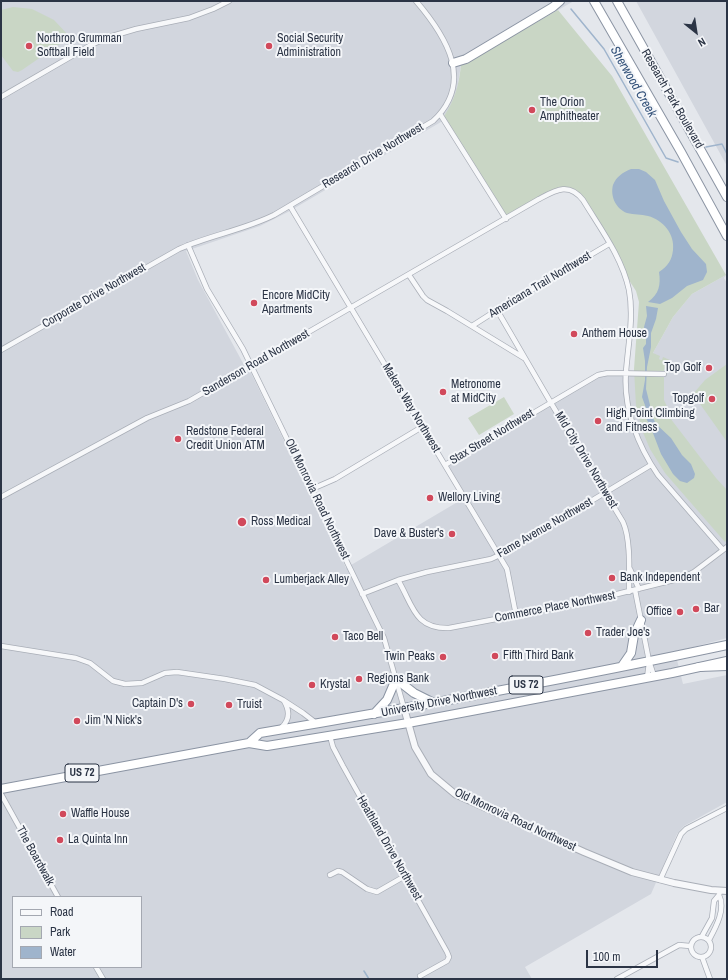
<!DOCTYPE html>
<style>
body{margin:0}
#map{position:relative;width:728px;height:980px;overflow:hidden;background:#e4e7ec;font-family:"Archivo Narrow",sans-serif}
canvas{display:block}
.frame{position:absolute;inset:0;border:2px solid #2b3445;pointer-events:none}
.legend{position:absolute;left:12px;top:896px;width:130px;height:72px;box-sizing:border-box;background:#f4f6f9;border:1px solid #a4a8b1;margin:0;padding:5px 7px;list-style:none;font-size:12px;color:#2b3445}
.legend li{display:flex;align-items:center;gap:8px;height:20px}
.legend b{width:20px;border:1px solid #a4a8b1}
.north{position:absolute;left:676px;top:12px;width:40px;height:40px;-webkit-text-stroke:3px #f4f6f9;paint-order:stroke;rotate:150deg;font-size:11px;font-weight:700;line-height:16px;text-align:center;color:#2b3445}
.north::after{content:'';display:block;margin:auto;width:14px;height:18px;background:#2b3445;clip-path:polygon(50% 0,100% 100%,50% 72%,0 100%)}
.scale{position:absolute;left:586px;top:950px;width:72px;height:18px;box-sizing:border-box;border:2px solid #2b3445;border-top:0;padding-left:5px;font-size:12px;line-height:14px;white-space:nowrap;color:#2b3445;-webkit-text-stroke:3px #f4f6f9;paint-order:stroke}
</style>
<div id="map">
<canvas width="728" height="980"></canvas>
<div class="frame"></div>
<ul class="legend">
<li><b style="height:5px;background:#f7f8fa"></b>Road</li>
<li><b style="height:11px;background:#c9d6c5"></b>Park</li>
<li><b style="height:11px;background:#9fb4cc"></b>Water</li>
</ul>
<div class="north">N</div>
<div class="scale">100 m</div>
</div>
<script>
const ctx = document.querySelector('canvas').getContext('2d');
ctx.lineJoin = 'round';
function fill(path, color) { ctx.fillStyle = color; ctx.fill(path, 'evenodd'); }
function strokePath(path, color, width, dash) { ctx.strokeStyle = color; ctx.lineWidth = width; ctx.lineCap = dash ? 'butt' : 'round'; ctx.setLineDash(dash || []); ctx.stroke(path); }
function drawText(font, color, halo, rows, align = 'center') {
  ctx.font = font + ' "Archivo Narrow",sans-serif'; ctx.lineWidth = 4; ctx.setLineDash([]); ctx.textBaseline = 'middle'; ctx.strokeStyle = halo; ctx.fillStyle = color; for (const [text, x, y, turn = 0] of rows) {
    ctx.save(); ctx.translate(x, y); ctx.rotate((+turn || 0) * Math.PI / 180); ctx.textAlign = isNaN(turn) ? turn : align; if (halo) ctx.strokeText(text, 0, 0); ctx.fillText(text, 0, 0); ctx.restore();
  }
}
fill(new Path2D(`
 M1,1H574L461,65L457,90L450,108L444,116L446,119L288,212L260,226L186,251L198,280L244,365L250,371L346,568L466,497L448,465L591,381L602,376L621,375L664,376L662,360L658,359L653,353L673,317L692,294L726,275L724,278L727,283V638L675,652L683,684L727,675V802L684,826L677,834L668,855L651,894L525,967L532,979H1ZM13,897H141V967H13Z
 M636,1H727V166Z`), '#d2d6de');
fill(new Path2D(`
 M13,7L32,9L54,20L70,37L22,70L18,72L13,71L1,55V10Z
 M558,10L612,76L726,275L692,294L673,317L653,353L660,356L659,359L662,360L663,357L670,360L664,370V400L669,411L667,414L716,478L727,490V540L725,542L665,473L650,449L642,430L636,406L634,369L639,302L636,291L625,274L609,244L583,200L571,190L555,191L506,219L444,116C455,100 459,84 461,65Z
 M727,364V442L693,394L705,380Z
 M504,397L514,414L479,435L468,418Z`), '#c9d6c5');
fill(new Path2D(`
 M631,169H639L646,172L655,180L664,201L681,232L692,249L706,264L707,272L703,280L687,286L672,298L660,304L648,302C659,294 661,285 659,272C668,266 672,260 673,250C675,234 663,220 648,216C641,214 634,215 627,213C616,209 610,196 613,185C616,177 623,172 631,169Z
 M646,306L658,308L656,319L651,333V347L647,367L646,389L650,405V412L656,424L671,438L682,455L691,464L695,474L694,478L687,483L680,481L673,474L661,454L651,428L646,418V408L642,397L645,380V361L643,348L646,344V339L644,327L647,316Z`), '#9fb4cc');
strokePath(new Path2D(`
 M571,9L604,49L666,158L678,162
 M706,147L722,144L727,154
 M364,971L369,979`), '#9fb4cc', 1.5);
const minor = new Path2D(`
 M1,97L91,45L109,37L136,29L189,18L213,9L229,1
 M440,114L506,219
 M290,206L507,569L516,615
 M188,245L207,289L243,349L384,638L404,708
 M409,275L423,296L427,300L447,311L524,358
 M497,310L551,403L623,522C631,540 629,572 629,592
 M472,326L497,310L609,244
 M1,350L179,249C210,235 244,230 274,215L433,121C475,82 446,36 416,1
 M445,465L598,375L608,373L664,374
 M312,489L335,479L422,427
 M1,497L147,418L189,401L539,199C556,190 569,182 583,200C600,228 622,257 629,290C634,317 628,345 626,372C623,408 638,446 658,475L723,550
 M630,569L639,589
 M398,580C413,605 414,629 449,628L585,602L682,578L694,572L727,547
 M635,590L649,661L654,676
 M362,594L398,580L427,572L491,559L508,551L651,465
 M1,646L76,658L90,663L113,681L125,684L142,683L165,673L177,672L225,679L255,685L283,700L303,713L316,723
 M647,678L649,663
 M281,728C290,720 290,711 284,701
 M330,736L333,747L343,766L447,952L449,957L447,961L420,976
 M1,794L58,897
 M330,875L338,871L342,872L367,889L377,892L405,876
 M660,880L681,834L686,829L727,808
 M702,936L712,918L714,901L719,895L720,891
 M691 947a10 10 0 1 1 20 0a10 10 0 1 1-20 0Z
 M709,940C716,927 726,909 719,895
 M702,957L710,979
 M96,967L103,979
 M617,979L679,945L690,946`);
const tertiary = new Path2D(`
 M404,708L415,747L431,774L455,794L584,852L632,872L674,883L711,890L727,891`);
const trunk = new Path2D(`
 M622,666L631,653L634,635L641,620
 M374,714L387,700L396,679L414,693L434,703
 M249,743L260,733C416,707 572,678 727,645
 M1,789L249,743L267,746L408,723L672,673L727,661`);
const motorway = new Path2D(`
 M594,1L681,152L727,236
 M617,1L727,197
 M453,63L466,59L553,7L560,1
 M699,667L727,666`);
strokePath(minor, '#a9aeb7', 6);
strokePath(tertiary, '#a9aeb7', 8);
strokePath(trunk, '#8b94a3', 10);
strokePath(motorway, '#8b94a3', 10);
strokePath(minor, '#f7f8fa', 4.5);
strokePath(tertiary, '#f7f8fa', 6);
strokePath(trunk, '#fff', 8);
strokePath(motorway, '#fff', 8);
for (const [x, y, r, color] of [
 [29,46,4,"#d1495b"],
 [269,46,4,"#d1495b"],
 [532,110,4,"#d1495b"],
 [254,303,4,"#d1495b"],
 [574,334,4,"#d1495b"],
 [709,368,4,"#d1495b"],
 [443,392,4,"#d1495b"],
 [712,399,4,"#d1495b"],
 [598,421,4,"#d1495b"],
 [178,439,4,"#d1495b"],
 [430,498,4,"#d1495b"],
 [242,522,5,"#d1495b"],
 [452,534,4,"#d1495b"],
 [612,578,4,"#d1495b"],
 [266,580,4,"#d1495b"],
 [696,609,4,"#d1495b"],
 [680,612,4,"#d1495b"],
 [588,633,4,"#d1495b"],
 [335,637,4,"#d1495b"],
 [495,656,4,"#d1495b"],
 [443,657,4,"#d1495b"],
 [359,679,4,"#d1495b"],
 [312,685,4,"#d1495b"],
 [191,704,4,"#d1495b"],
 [229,705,4,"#d1495b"],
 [77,721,4,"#d1495b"],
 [63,814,4,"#d1495b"],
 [60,840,4,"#d1495b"]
]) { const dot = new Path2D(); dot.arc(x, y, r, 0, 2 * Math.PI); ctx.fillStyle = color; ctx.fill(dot); strokePath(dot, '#f4f6f9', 1.5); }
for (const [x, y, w] of [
 [526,685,34],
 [82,773,34]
]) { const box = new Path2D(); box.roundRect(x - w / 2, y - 9, w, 18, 3); ctx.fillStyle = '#f4f6f9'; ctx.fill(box); strokePath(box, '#2b3445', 1); }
drawText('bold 11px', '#2b3445', null, [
 ["US 72",526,685],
 ["US 72",82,773]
]);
drawText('12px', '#2b3445', '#f4f6f9', [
 ["Northrop Grumman",37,39],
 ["Softball Field",37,53],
 ["Social Security",277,39],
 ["Administration",277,53],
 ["The Orion",540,103],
 ["Amphitheater",540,117],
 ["Encore MidCity",262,296],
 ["Apartments",262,310],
 ["Anthem House",582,334],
 ["Top Golf",701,368,"right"],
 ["Metronome",451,385],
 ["at MidCity",451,399],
 ["Topgolf",704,399,"right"],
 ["High Point Climbing",606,414],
 ["and Fitness",606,428],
 ["Redstone Federal",186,432],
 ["Credit Union ATM",186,446],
 ["Wellory Living",438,498],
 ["Ross Medical",251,522],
 ["Dave & Buster's",444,534,"right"],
 ["Bank Independent",620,578],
 ["Lumberjack Alley",274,580],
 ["Bar",704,609],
 ["Office",672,612,"right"],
 ["Trader Joe's",596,633],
 ["Taco Bell",343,637],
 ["Fifth Third Bank",503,656],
 ["Twin Peaks",435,657,"right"],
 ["Regions Bank",367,679],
 ["Krystal",320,685],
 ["Captain D's",183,704,"right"],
 ["Truist",237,705],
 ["Jim 'N Nick's",85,721],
 ["Waffle House",71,814],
 ["La Quinta Inn",68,840]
], 'left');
drawText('12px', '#2b3445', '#f4f6f9', [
 ["Research Park Boulevard",672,99,60],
 ["Research Drive Northwest",373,156,-31],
 ["Americana Trail Northwest",540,285,-31],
 ["Corporate Drive Northwest",94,296,-30],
 ["Sanderson Road Northwest",256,363,-30],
 ["Makers Way Northwest",411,408,59],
 ["Stax Street Northwest",492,437,-31],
 ["Mid City Drive Northwest",586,460,59],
 ["Old Monrovia Road Northwest",317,499,64],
 ["Fame Avenue Northwest",545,528,-30],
 ["Commerce Place Northwest",555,607,-11],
 ["University Drive Northwest",439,702,-11],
 ["Old Monrovia Road Northwest",515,820,25],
 ["Heathland Drive Northwest",389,848,60],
 ["The Boardwalk",35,856,61]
]);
drawText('italic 13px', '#34527a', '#f4f6f9', [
 ["Sherwood Creek",633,82,60]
]);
</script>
